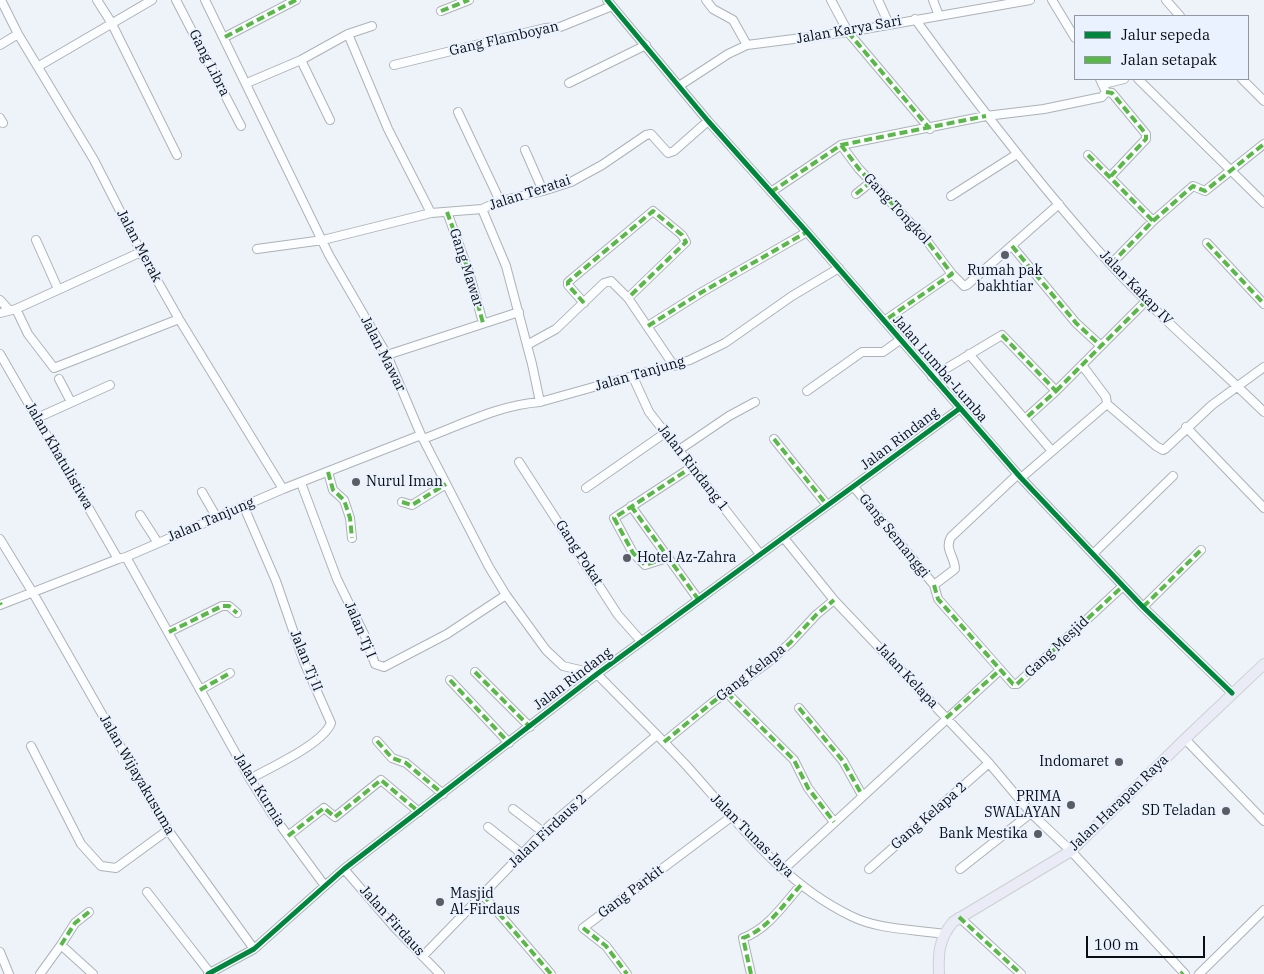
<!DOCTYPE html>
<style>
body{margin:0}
#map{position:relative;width:1264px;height:974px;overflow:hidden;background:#eef3f9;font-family:"IBM Plex Serif",serif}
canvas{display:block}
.legend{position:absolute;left:1074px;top:15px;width:175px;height:65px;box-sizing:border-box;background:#e9f2fe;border:1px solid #8f97a1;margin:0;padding:6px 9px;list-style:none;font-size:15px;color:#090e15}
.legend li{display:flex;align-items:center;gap:10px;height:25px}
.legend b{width:25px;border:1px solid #8f97a1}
.scale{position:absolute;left:1086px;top:936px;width:119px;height:22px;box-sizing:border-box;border:2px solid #090e15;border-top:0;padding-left:6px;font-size:15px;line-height:18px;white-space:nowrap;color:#090e15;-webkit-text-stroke:4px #e9f2fe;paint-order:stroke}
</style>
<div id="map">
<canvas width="1264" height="974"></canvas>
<ul class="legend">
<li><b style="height:6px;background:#00873e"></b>Jalur sepeda</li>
<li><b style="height:6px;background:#58b947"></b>Jalan setapak</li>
</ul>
<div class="scale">100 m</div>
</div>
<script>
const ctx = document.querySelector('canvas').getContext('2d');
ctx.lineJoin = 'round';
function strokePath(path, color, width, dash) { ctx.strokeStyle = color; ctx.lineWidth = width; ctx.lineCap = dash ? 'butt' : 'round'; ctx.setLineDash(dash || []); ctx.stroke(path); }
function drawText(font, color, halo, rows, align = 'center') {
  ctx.font = font + ' "IBM Plex Serif",serif'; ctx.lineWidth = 4; ctx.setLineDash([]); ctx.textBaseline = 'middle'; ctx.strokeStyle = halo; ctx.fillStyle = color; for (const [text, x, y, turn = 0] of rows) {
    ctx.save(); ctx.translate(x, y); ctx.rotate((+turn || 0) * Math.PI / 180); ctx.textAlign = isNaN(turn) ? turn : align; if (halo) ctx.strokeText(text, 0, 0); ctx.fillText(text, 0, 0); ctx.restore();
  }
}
const minor = new Path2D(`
 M1,0L18,34L94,160L141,252L179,319L283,489
 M97,0L111,22L177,155
 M176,0L241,126
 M205,0L329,255L387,355L421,435L489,567L506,595L546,650L563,666L597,674
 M607,0L708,121L807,232L1021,478L1143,607L1232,693
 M706,0L713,9L733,20L747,45
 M831,0L848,32L930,129
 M878,0L889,24
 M933,0L939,16
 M1052,0L1075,38
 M1166,0L1180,16
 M441,11L469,0
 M915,19C977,104 1041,187 1111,265C1159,317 1214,363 1264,412
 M348,34L388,129L431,213
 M225,37L296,0
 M0,45L18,34
 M301,60L330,120
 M394,65L545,28L560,27L612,6
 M39,66L152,0
 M1138,79L1264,203
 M1242,79L1264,101
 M247,83L301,60L348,34L372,26
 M569,83L646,45
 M1104,84L1124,79
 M679,86L728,54L747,45L848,32L1030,0
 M1106,92L1112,93L1146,134V139L1111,176
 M458,112L500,201
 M0,118L3,123
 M841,145L859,169L924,237L952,274L884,321
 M525,150L543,191
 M1088,155L1153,221
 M771,192L841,145L986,116L1044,109L1102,97L1106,92L1100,79
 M856,194L871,182
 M951,196L1017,154
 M482,209L506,266L532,364L540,402
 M447,212L469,272L483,323
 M36,240L58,289
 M1207,243L1264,304
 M1012,246L1076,323L1101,346
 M257,249L323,240L431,213L482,209L500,201L543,191L571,182L602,165L646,135L651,134L668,153L674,151L708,121
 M1111,264L1153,221L1193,186L1205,191L1264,144
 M952,274L964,286L967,285L1059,204
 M0,300L9,310
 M584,303L568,285V282L653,211L682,235L686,242L628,298
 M16,309L28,334L54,368L179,319
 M0,313L16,309L141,252
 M648,326L702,292L807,232
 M527,345L556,329L604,283L611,281L628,298L674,366
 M0,354L118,559
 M969,354L1052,451
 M387,355L519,312
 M1082,365L1106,397L1107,404
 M633,377L649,412L760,554
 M932,377L1002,335L1056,391L1025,419
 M59,379L71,402
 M807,391L862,352H883L900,340
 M1056,391L1146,301
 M37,418L110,385
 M1186,427L1264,508
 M423,439C461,425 499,405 540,402L690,360L725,343L792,296L839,268
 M774,439L827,505
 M679,450L729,416L755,402
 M519,462L618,615L641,641
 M328,472L333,490L344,500L350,518L352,538
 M1021,478L1107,404L1156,446L1163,450L1165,449L1212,405L1264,367
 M301,483L337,579L365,636L375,664L384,667L447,634L506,595
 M854,487L934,585L938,599L1013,684H1017L1123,586
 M586,488L665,433
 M202,492L217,518
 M402,502L412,505L446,484
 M631,506L698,599
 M244,507L276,581L304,662L331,723C323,744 271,767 250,779
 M140,515L158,543
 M784,538L834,600L989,763L1031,813L1071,851L1185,974
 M0,539L33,593L168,830L254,949
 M1093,554L1173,476
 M126,557L250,779L272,814L325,886
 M667,558L645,565L633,553L614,518L692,467
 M934,585L955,569C955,557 944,549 951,537L1017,475
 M0,605L118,559L126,557L283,489L421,435
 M1143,607L1201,550
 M169,632L222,606H229L237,613
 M475,672L530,727
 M597,674C626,704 656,733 685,764C735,819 782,883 851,916C879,930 913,929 944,934
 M450,680L509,743
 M200,690L230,673
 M727,693L794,760L808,788L834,822
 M799,708L843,761L862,795
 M1185,739L1264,821
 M377,741L392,758L406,763L443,794
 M664,742L713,702L766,664L790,643L816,615L834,600
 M31,746L81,844L101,866L116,868L168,830
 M513,809L543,832
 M488,827L521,853
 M288,836L324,808L335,817L381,780L419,812
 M344,869L395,928L440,974
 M784,869L1000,670
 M869,869L989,763
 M960,869L1031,813
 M147,892L210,973
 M483,895L551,974
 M959,917L1021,974
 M61,945L75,923L89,912
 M0,952L9,974
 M423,956L550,825L657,735
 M40,974L61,945L93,974
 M208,974L254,949L344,869L597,674L959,409
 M627,974L606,946L583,928L731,817
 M751,974L743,938C768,929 784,904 801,885
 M1199,974L1264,910`);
const major = new Path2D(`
 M939,974C938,953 939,939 953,922L1071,851L1185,739L1264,664`);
strokePath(minor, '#adb2b8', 10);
strokePath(major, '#ccd0d2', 12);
strokePath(minor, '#fcfdfe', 8);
strokePath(major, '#eaebf6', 10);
strokePath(new Path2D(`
 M441,11L469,0
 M848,32L930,129
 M225,37L296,0
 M1106,92L1112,93L1146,134V139L1111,176
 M841,145L859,169L924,237L952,274L884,321
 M1088,155L1153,221
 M771,192L841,145L986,116
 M856,194L871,182
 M447,212L469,272L483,323
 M1207,243L1264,304
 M1012,246L1076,323L1101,346
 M1111,264L1153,221L1193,186L1205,191L1264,144
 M584,303L568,285V282L653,211L682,235L686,242L628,298
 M648,326L702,292L807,232
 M1002,335L1056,391L1025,419
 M1056,391L1146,301
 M774,439L827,505
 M328,472L333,490L344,500L350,518L352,538
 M402,502L412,505L446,484
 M631,506L698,599
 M667,558L645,565L633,553L614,518L692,467
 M934,585L938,599L1013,684H1017L1123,586
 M0,603L1,605
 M1143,607L1201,550
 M169,632L222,606H229L237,613
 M475,672L530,727
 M450,680L509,743
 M200,690L230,673
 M727,693L794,760L808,788L834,822
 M799,708L843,761L862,795
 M946,718L1000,670
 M377,741L392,758L406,763L443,794
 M664,742L713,702L766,664L790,643L816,615L834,600
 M288,836L324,808L335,817L381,780L419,812
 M483,895L551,974
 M959,917L1021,974
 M583,928L606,946L627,974
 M61,945L75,923L89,912
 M751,974L743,938C768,929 784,904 801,885
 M1181,974L1183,972`), '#58b947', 4, [8, 4]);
strokePath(new Path2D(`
 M607,0L708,121L807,232L1021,478L1143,607L1232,693
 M208,974L254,949L344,869L597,674L959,409`), '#00873e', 5);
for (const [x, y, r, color] of [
 [1005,255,5,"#595e65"],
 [356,482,5,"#595e65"],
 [627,558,5,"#595e65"],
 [1119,762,5,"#595e65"],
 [1071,805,5,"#595e65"],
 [1226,811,5,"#595e65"],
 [1038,834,5,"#595e65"],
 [440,902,5,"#595e65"]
]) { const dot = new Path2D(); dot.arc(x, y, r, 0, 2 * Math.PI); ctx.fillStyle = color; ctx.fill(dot); strokePath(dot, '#e9f2fe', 2); }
drawText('14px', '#090e15', '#e9f2fe', [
 ["Jalan Karya Sari",849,30,-10],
 ["Gang Flamboyan",504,39,-13],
 ["Gang Libra",209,63,63],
 ["Jalan Teratai",530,193,-18],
 ["Gang Tongkol",897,209,47],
 ["Jalan Merak",139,246,62],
 ["Gang Mawar",466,268,72],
 ["Jalan Kakap IV",1136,288,46],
 ["Jalan Mawar",383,354,63],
 ["Jalan Lumba-Lumba",940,369,49],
 ["Jalan Tanjung",640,374,-16],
 ["Jalan Rindang",900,439,-37],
 ["Jalan Khatulistiwa",59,456,60],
 ["Jalan Rindang 1",693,468,52],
 ["Jalan Tanjung",211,520,-23],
 ["Gang Semanggi",894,536,51],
 ["Gang Pokat",579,553,57],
 ["Jalan Tj I",360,630,67],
 ["Gang Mesjid",1057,647,-43],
 ["Jalan Tj II",306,661,68],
 ["Gang Kelapa",751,673,-38],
 ["Jalan Kelapa",907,676,47],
 ["Jalan Rindang",573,679,-37],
 ["Jalan Wijayakusuma",137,775,60],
 ["Jalan Kurnia",259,790,58],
 ["Jalan Harapan Raya",1119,803,-44],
 ["Gang Kelapa 2",929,816,-41],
 ["Jalan Firdaus 2",548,831,-43],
 ["Jalan Tunas Jaya",752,836,45],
 ["Gang Parkit",631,892,-37],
 ["Jalan Firdaus",392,921,48]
]);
drawText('14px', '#090e15', '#e9f2fe', [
 ["Rumah pak",1005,271,"center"],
 ["bakhtiar",1005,287,"center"],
 ["Nurul Iman",366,482,"left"],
 ["Hotel Az-Zahra",637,558,"left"],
 ["Indomaret",1109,762],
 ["PRIMA",1061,797],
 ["SWALAYAN",1061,813],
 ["SD Teladan",1216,811],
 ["Bank Mestika",1028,834],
 ["Masjid",450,894,"left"],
 ["Al-Firdaus",450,910,"left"]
], 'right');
</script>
